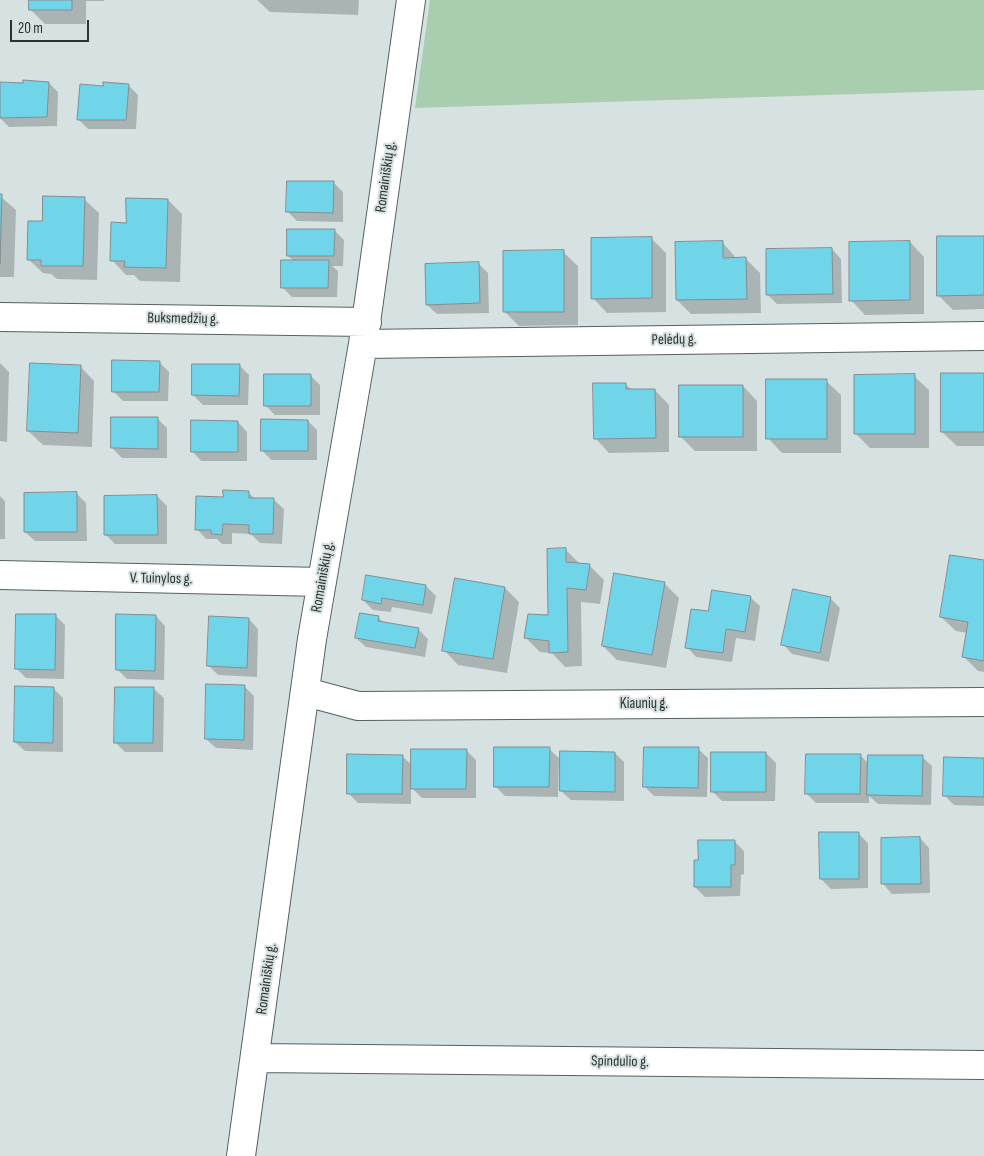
<!DOCTYPE html>
<meta charset="utf-8">
<style>
body{margin:0}
#map{position:relative;width:984px;height:1156px;overflow:hidden;background:#d6e2e1;font-family:"Sofia Sans Condensed",sans-serif}
canvas{display:block}
.scale{position:absolute;left:10px;top:20px;width:79px;height:22px;box-sizing:border-box;border:2px solid #2c3131;border-top:0;padding-left:6px;font-size:15px;line-height:18px;white-space:nowrap;color:#2c3131;-webkit-text-stroke:4px #d6e2e1;paint-order:stroke}
</style>
<div id="map">
<canvas width="984" height="1156"></canvas>
<div class="scale">20 m</div>
</div>
<script>
const ctx = document.querySelector('canvas').getContext('2d');
ctx.lineJoin = 'round';
function fill(path, color) { ctx.fillStyle = color; ctx.fill(path, 'evenodd'); }
function strokePath(path, color, width, dash) { ctx.strokeStyle = color; ctx.lineWidth = width; ctx.lineCap = dash ? 'butt' : 'round'; ctx.setLineDash(dash || []); ctx.stroke(path); }
function drawText(font, color, halo, rows, align = 'center') {
  ctx.font = font + ' "Sofia Sans Condensed",sans-serif'; ctx.lineWidth = 4; ctx.setLineDash([]); ctx.textBaseline = 'middle'; ctx.strokeStyle = halo; ctx.fillStyle = color; for (const [text, x, y, turn = 0] of rows) {
    ctx.save(); ctx.translate(x, y); ctx.rotate((+turn || 0) * Math.PI / 180); ctx.textAlign = isNaN(turn) ? turn : align; if (halo) ctx.strokeText(text, 0, 0); ctx.fillText(text, 0, 0); ctx.restore();
  }
}
fill(new Path2D(`
 M430,0H984V90L415,108Z`), '#a8ceaf');
fill(new Path2D(`
 M30,0H104V1H86V24H45L30,9Z
 M257,0H359L358,15L270,12Z
 M49,83L58,92L57,126L9,127L0,118V105Z
 M128,85L138,95L136,129H88L79,120L104,87Z
 M333,182L343,192V222L297,221L287,211Z
 M0,196L16,210L14,277H0Z
 M84,199L99,213L97,280L57,279L51,274L43,273L28,259L44,223Z
 M168,200L182,214L180,282L140,281L134,275H126L112,260L127,224Z
 M334,230L344,240L343,266H332L338,271L337,297H292L282,287L294,261L288,256Z
 M984,237V309L953,310L938,295Z
 M651,238L666,253V312L607,313L593,298Z
 M722,242L737,259L745,258L760,273L761,313L691,314L677,300Z
 M910,242L924,257V314L865,315L851,300Z
 M832,249L841,259L842,303L777,304L767,294Z
 M563,252L578,266V325L519,326L504,311Z
 M478,263L488,273L489,313L437,314L427,305Z
 M159,362L169,372L168,401H123L113,391Z
 M0,363L9,372L7,442L0,441Z
 M239,365L249,375L248,405H203L193,395Z
 M80,366L94,381L92,447L43,445L28,431Z
 M984,374V446H957L942,432Z
 M311,376L320,385V415H275L265,405Z
 M914,376L929,390V448H870L855,433Z
 M826,381L841,395V453H782L768,438Z
 M625,384L632,390H655L669,405V452L609,453L595,438Z
 M743,386L757,401V451H695L681,437Z
 M158,419L167,428V458H122L112,448Z
 M308,421L317,430V460H271L262,450Z
 M238,422L247,432V461H201L192,451Z
 M248,492L255,499L274,500L284,509L282,544L260,543L251,534L232,533V544H222L217,539H206L197,529L224,498Z
 M77,494L86,503L87,541H35L25,532Z
 M0,496L5,501V539H0Z
 M157,496L167,506V544H115L106,535Z
 M566,550L581,565H589L604,580L600,604L581,602L582,666L565,667L552,653L540,652L526,638L550,616Z
 M984,562V672L978,671L964,657L968,633L956,631L941,617Z
 M367,576L426,586L436,596L432,614L392,607L391,612L373,610L363,600Z
 M664,583L679,598L666,668L617,660L603,646Z
 M505,588L519,602L507,673L458,665L444,650Z
 M750,597L760,606L755,641L736,638L732,662L696,657L687,647L710,613Z
 M830,598L840,608L829,662L792,654L783,644Z
 M55,615L65,625L64,679L26,678L17,669Z
 M156,616L165,626L164,680L127,679L117,669Z
 M378,617L385,624L418,629L428,639L425,657L366,647L356,638Z
 M249,619L258,629L257,677L218,675L209,666Z
 M244,686L254,696L253,750L216,748L206,739Z
 M53,688L63,698V752L25,751L15,742Z
 M154,689L164,698L163,752H125L115,742Z
 M549,749L559,758L558,797L505,796L495,786Z
 M698,749L708,758L707,797L654,796L645,787Z
 M466,750L476,760V798H422L411,787V804L358,803L348,793L402,756L413,766Z
 M615,753L624,762V801L571,800L561,791Z
 M766,753L776,763L775,801H722L712,791Z
 M860,755L869,764L922,757L932,766L931,805L878,804L869,796V803H816L806,793Z
 M984,759V806L954,805L944,795Z
 M858,833L868,843V888L831,889L821,879Z
 M920,838L929,848L930,893L892,894L883,884Z
 M734,841L744,851V874L741,875L740,896L705,897L695,887L699,862Z`), '#0003');
const building = new Path2D(`
 M29,0H72V10H29Z
 M23,80L49,82L47,117L0,118V82L23,83Z
 M103,82L129,84L126,120H77L80,84L103,86Z
 M287,181H334L333,213L286,212Z
 M0,194H2L0,264Z
 M43,196L85,197L83,266H41V260H27L28,221H42Z
 M126,198L168,199L166,268L124,267L125,261H110L111,222L126,223Z
 M287,229H335L334,256H287Z
 M937,236H984V295L937,296Z
 M652,237V298L591,299V238Z
 M723,241V258L746,257L747,299L676,300L675,242Z
 M910,241V300L849,301V242Z
 M832,248L833,294L766,295V249Z
 M564,250V312H503V251Z
 M281,260H329L328,288H281Z
 M479,262L480,303L426,305L425,264Z
 M112,360L160,361L159,392H112Z
 M30,363L81,365L78,433L27,431Z
 M192,364H240L239,396L192,395Z
 M941,373H984V432H941Z
 M264,374H311V406H264Z
 M915,374V434H854V375Z
 M766,379H827V439H766Z
 M593,383H626V389H655L656,438L594,439Z
 M679,385H743V437H679Z
 M111,417H158V449L111,448Z
 M261,419L308,420V451H261Z
 M191,420L238,421V452H191Z
 M223,490L249,491V498H274L273,534H249V525L223,524L222,535L211,534V530H195L196,496L223,497Z
 M77,492V532H24V493Z
 M157,495L158,535H104V496Z
 M566,548V562L590,564L586,590L567,588L568,652L549,653V641L524,638L528,614L548,615L547,549Z
 M950,555L984,560V661L962,657L968,622L940,617Z
 M614,573L665,582L652,655L602,646Z
 M366,575L426,585L423,605L382,598L381,604L362,600Z
 M455,578L505,587L493,659L442,651Z
 M793,589L831,597L820,653L781,645Z
 M712,590L751,596L745,632L726,629L723,653L685,648L691,609L708,611Z
 M360,613L379,616L378,621L419,628L415,648L355,638Z
 M16,614H56L55,670L15,669Z
 M116,614L156,615L155,671L116,670Z
 M209,616L249,618L247,668L207,666Z
 M206,684L245,685L244,740L205,739Z
 M15,686L54,687L53,743L14,742Z
 M115,687H154L153,743H114Z
 M494,747H550L549,787H494Z
 M644,747H699L698,788L643,787Z
 M411,749H467L466,789H411Z
 M560,751L615,752V792L560,791Z
 M711,752H766V792H711Z
 M347,754L403,755L402,794H347Z
 M806,754H861L860,794H805Z
 M868,755H923L922,796L867,795Z
 M944,757L984,758V797L943,796Z
 M819,832H859V879H820Z
 M920,837L921,884H881V838Z
 M698,840H735V865H731V887H694V860H698Z`);
fill(building, '#71d5ea');
strokePath(building, '#838d90', 1);
const minor = new Path2D(`
 M0,317L367,322
 M363,344L984,336
 M0,575L322,582
 M306,692L358,706L984,702
 M256,1058L984,1065
 M241,1156L312,639L363,344L411,0`);
strokePath(minor, '#566060', 30);
strokePath(minor, '#fff', 28);
drawText('15px', '#2c3131', '#d6e2e1', [
 ["Romainiškių g.",386,177,-82],
 ["Buksmedžių g.",183,319,1],
 ["Pelėdų g.",674,340,-1],
 ["Romainiškių g.",323,577,-80],
 ["V. Tuinylos g.",161,579,1],
 ["Kiaunių g.",644,704],
 ["Romainiškių g.",267,979,-82],
 ["Spindulio g.",620,1062,1]
]);
</script>
